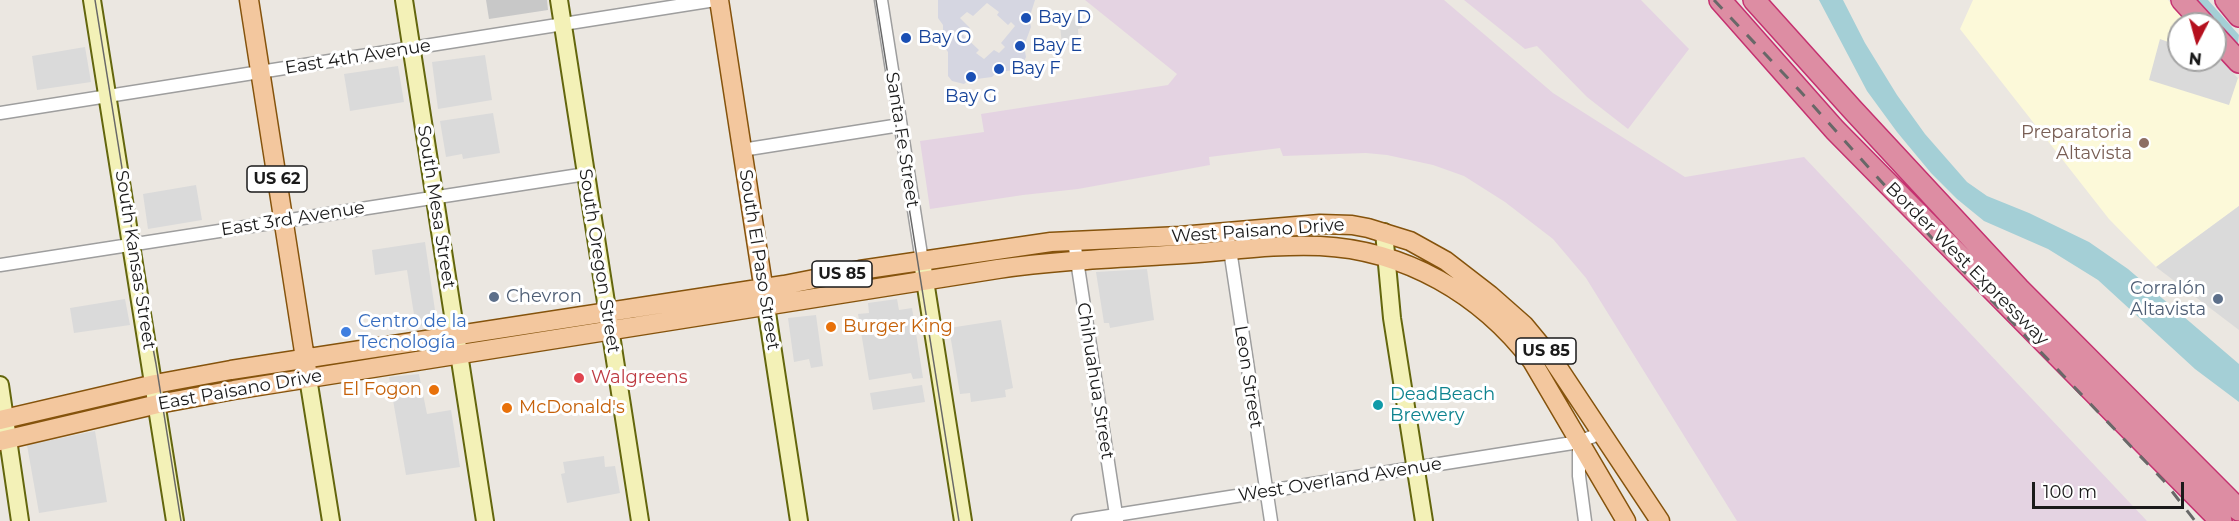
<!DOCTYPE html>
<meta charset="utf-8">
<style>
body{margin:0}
#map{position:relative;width:2239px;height:521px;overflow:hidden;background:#ebe7e1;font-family:Montserrat,sans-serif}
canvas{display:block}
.north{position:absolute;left:2167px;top:12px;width:60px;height:60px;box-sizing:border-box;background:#fff;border:2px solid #a3a3a3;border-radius:50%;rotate:186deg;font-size:16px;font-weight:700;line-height:24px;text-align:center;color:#1a1a1a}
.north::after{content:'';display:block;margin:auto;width:21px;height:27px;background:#b5101e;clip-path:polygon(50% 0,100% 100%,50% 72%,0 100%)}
.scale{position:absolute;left:2032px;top:482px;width:152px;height:27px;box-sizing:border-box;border:3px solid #1a1a1a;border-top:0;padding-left:8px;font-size:18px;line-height:21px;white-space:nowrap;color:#1a1a1a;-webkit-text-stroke:4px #fff;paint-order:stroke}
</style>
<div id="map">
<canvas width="2239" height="521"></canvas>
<div class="north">N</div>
<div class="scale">100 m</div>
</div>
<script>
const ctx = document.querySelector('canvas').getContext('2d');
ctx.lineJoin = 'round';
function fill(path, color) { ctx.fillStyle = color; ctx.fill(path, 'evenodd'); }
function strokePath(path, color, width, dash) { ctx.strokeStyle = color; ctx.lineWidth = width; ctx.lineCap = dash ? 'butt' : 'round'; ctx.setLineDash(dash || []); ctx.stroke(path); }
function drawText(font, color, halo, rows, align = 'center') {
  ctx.font = font + ' Montserrat,sans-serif'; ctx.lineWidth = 6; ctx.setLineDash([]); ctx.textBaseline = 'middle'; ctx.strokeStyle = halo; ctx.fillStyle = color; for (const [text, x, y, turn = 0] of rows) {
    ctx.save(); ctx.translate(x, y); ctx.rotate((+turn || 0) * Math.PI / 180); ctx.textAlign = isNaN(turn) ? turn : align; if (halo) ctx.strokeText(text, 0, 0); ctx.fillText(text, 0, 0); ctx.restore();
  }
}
fill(new Path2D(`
 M1085,0H1444L1553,93L1685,177L1804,157L2147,521H1737L1586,278L1553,239L1505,202L1464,176L1433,165L1387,155L1366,153L1283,156L1280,148L1209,157L1210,165L1078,189L1023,195L930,209L920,141L984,132L981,114L1168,85L1177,74Z
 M1464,0H1641L1689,49L1628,129L1587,97L1537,46L1525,49Z`), '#e4d3e2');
fill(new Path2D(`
 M1973,0H2168L2188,24H2179V60H2215V53L2239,79V206L2156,267L2109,219L1960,29Z`), '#fcf9d9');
fill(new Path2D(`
 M486,0H547L548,10L489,19Z`), '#c8c8c8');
fill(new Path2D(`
 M1081,11L1082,28L1078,29L1079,44L1062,46L1059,14Z
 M2160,39L2179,46V60H2215V58L2222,61L2238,78L2229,105L2149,80Z
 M85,47L91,82L37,90L32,56Z
 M485,55L492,100L438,109L432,62Z
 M398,66L404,102L350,111L344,74Z
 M493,113L500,153L463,159L462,154L446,157L440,121Z
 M196,185L202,220L148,229L143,194Z
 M2239,206V330L2156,267Z
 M425,242L437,324L416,327L407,270L375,275L372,250Z
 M1147,269L1154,320L1110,328L1109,323H1104L1096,272Z
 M125,299L130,325L74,333L70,308Z
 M897,299L899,310L912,308L923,378L913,379L911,373L869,380L858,314L869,313L868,303Z
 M816,315L823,366L811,368L809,359L794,362L788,318Z
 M1001,320L1013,388L1005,390L1006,397L971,402L970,393L960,394L949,328Z
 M419,374L427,414L451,410L460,467L406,475L389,377Z
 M922,385L925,402L873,410L870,393Z
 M95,431L107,502L39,513L27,445Z
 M604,456L605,467L615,466L620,493L567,503L561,474L565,473L563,462Z`), '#dadada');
fill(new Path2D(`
 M938,0H1035L1029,19L1031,27L1024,46L1026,57L1022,65L1015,70L997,72L992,77L969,80L964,84L952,81L948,76V52L943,45V25L938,18ZM987,3L999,12L997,15L1008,25L1011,22L1015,26L1001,43L1005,47L999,53L994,50L984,59L976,53L979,50L963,35L970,28L960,18L967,12L973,16Z`), '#d5d6e1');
fill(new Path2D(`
 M1819,0H1843L1865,43L1897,95L1925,134L1967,182L1987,196L2029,213L2089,242L2128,269L2239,364V402L2195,369L2098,280L2048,249L1984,221L1957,199L1931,173L1897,132L1867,91Z
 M2197,0H2208L2239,35L2238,44Z`), '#a4cfd6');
const street = new Path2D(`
 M881,0L922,261
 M0,113L715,0
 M742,150L900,125
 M1074,241L1117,521
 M1229,243L1271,521
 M0,265L586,174
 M1579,443V476L1585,521
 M1078,521L1547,447L1579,442L1601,433`);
const secondary = new Path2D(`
 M92,0L175,521
 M404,0L485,521
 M559,0L640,521
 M1384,232L1392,318L1424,521
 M923,268L963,521
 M766,306L799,521
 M308,378L331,521
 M0,385L20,521`);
const primary = new Path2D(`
 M249,0L307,371
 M719,0L765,298
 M0,420L155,384L231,370L784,285L860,270L1051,242L1180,236L1320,224L1352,225L1368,228L1410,241L1446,261L1490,295L1524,325L1553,360L1660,521
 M0,441L158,404L234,390L998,269C1060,260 1122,258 1184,254C1229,251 1275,244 1320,246C1405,250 1481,294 1532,361L1626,521`);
const highway = new Path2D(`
 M1720,0L1835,130L2221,521
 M1754,0L1852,109L2019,289L2239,510
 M2182,0L2204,24
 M2226,0L2239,16
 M2215,36L2239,62`);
strokePath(street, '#9e9e9e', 15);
strokePath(secondary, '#63660d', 20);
strokePath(primary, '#85530c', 21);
strokePath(highway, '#c53170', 24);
strokePath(street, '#fff', 12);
strokePath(secondary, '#f3f1b7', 16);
strokePath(primary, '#f3c79e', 18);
strokePath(highway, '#dd8da3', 21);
strokePath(new Path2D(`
 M95,0L139,274L156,364L181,521
 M876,0L959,521`), '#686868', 1.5);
strokePath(new Path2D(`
 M1714,0L1800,91L1931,237L2164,481L2195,521`), '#686868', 3, [12, 12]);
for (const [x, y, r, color] of [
 [1026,18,6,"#1a4fb4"],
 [906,38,6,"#1a4fb4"],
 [1020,46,6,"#1a4fb4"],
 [999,69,6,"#1a4fb4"],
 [971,77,6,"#1a4fb4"],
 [2144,143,6,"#8d6e63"],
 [494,297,6,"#5c6f8a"],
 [2218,299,6,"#5c6f8a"],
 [831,327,6,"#e8710a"],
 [346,332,6,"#3f7fe0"],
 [579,378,6,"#e0444e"],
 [434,390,6,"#e8710a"],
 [1378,405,6,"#0f9aa8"],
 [507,408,6,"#e8710a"]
]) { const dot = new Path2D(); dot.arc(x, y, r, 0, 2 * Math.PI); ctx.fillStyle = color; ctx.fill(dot); strokePath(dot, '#fff', 2); }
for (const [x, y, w] of [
 [277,179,60],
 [842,274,60],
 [1546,351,60]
]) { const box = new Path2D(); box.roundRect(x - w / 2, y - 13, w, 26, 4.5); ctx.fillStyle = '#fff'; ctx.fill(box); strokePath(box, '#1a1a1a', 1.5); }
drawText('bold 16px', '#1a1a1a', null, [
 ["US 62",277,179],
 ["US 85",842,274],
 ["US 85",1546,351]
]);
drawText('18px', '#164399', '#fff', [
 ["Bay D",1038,18],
 ["Bay O",918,38],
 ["Bay E",1032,46],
 ["Bay F",1011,69],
 ["Bay G",971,97,"center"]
], 'left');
drawText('18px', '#1a1a1a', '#fff', [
 ["East 4th Avenue",358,57,-9],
 ["Santa Fe Street",902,140,81],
 ["South Mesa Street",436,207,81],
 ["East 3rd Avenue",293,219,-9],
 ["West Paisano Drive",1258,231,-4],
 ["South Kansas Street",135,260,81],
 ["South El Paso Street",759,260,81],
 ["South Oregon Street",599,261,81],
 ["Border West Expressway",1967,264,45],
 ["Leon Street",1248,377,81],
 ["Chihuahua Street",1095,381,81],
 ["East Paisano Drive",240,390,-10],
 ["West Overland Avenue",1340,480,-9]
]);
drawText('18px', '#785e54', '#fff', [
 ["Preparatoria",2132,133],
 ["Altavista",2132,154]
], 'right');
drawText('18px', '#4e5e75', '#fff', [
 ["Corralón",2206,289],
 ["Altavista",2206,310],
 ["Chevron",506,297,"left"]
], 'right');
drawText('18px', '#366cbe', '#fff', [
 ["Centro de la",358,322],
 ["Tecnología",358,343]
], 'left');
drawText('18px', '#c56008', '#fff', [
 ["Burger King",843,327],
 ["El Fogon",422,390,"right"],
 ["McDonald's",519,408]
], 'left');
drawText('18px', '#be3a42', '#fff', [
 ["Walgreens",591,378]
], 'left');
drawText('18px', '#0d838f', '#fff', [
 ["DeadBeach",1390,395],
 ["Brewery",1390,416]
], 'left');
</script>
